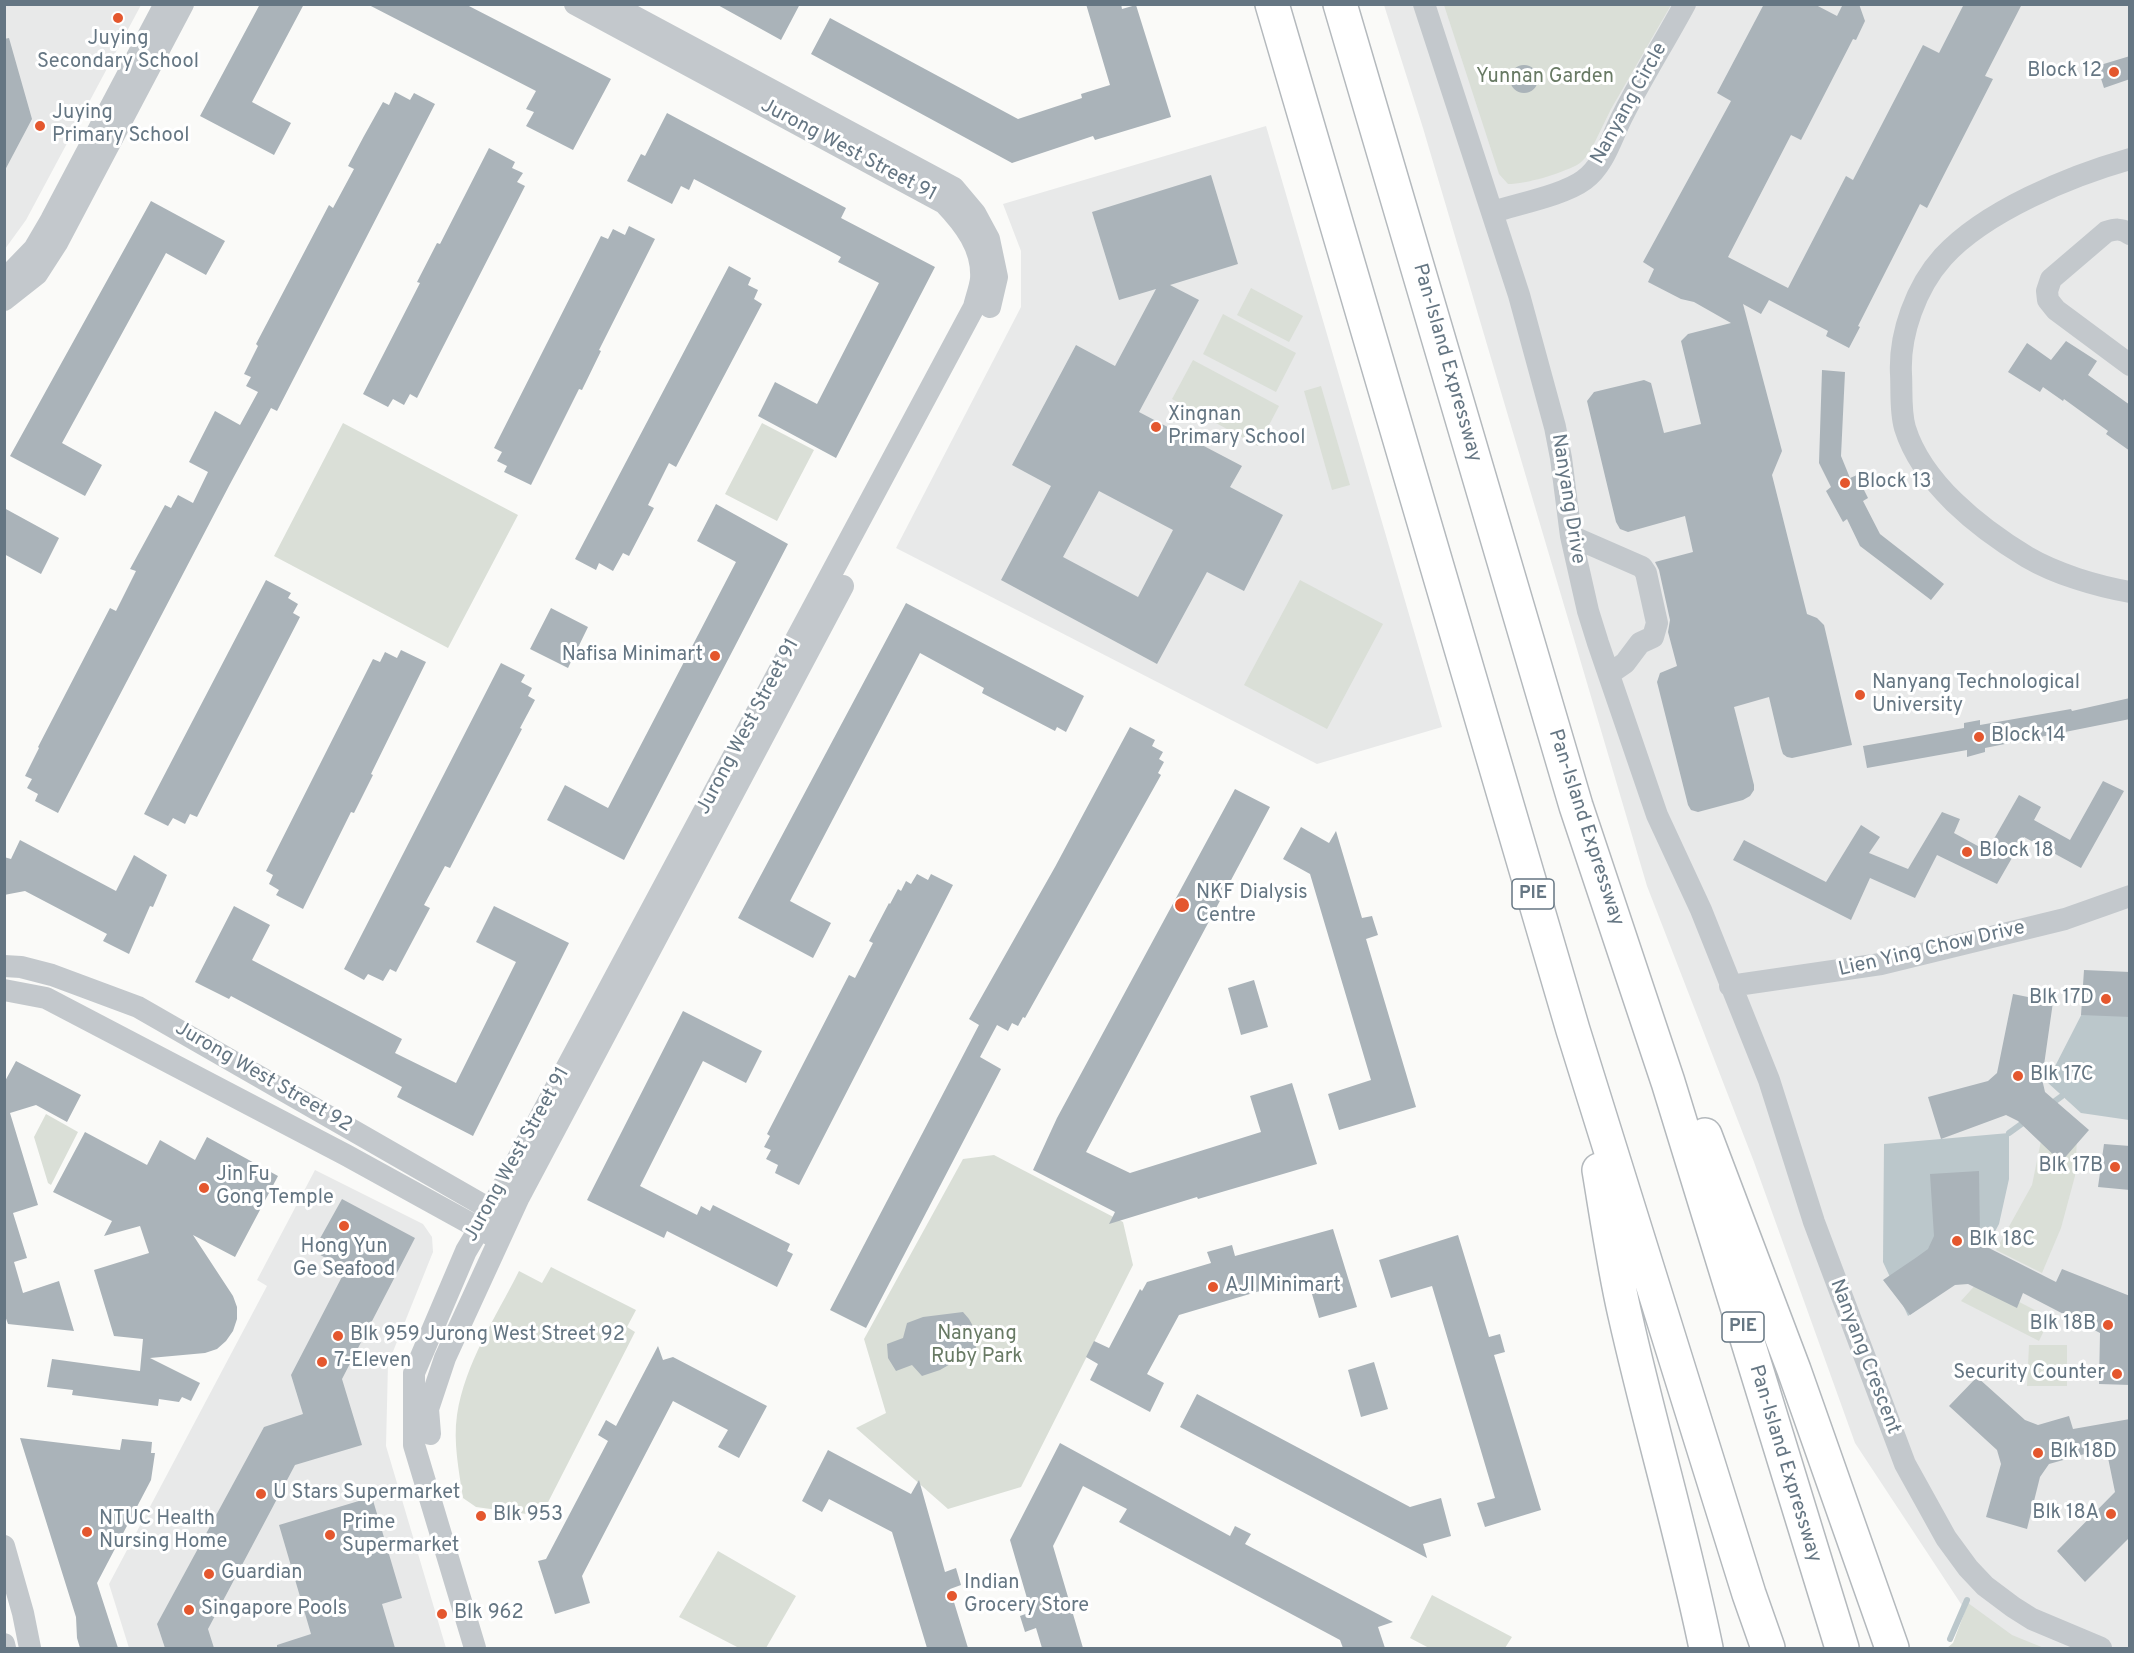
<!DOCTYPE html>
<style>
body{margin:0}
#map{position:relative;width:2134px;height:1653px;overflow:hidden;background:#fafaf8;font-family:Overpass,sans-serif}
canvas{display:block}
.frame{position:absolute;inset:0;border:6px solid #657683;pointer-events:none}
</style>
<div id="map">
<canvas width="2134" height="1653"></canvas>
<div class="frame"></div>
</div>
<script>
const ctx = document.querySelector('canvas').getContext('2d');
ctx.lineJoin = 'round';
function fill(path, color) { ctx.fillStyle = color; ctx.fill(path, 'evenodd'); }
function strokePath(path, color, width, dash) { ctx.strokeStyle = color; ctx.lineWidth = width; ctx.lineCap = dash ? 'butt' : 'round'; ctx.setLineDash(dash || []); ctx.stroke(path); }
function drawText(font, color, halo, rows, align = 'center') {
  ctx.font = font + ' Overpass,sans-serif'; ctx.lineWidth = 6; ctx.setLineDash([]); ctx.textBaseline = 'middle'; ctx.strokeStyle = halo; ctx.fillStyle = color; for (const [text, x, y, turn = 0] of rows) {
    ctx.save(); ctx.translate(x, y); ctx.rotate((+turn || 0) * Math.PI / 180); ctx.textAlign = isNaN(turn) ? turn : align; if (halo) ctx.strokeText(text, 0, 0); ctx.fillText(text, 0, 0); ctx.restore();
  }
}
fill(new Path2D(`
 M5,5H141L26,220L5,249Z
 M1384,5H2129V1648H1998L1963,1607L1855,1443L1754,1162L1647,886L1423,128Z
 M1266,126L1442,727L1317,764L896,548L1021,307V251L1003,204Z
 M315,1170L423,1224L432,1237L433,1252L388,1364L386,1446L446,1648H129L109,1584L267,1286L257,1280Z`), '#e8e9e9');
fill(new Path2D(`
 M1444,5V4L1671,5L1611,109L1590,152C1586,157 1582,162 1577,165C1559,174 1527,184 1508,184L1499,174Z
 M1251,288L1303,316L1289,342L1237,315Z
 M1223,314L1296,353L1276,392L1203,354Z
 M1193,360L1279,406L1258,446L1172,399Z
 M1321,386L1350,485L1332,490L1304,391Z
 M343,423L518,515L448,648L274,556Z
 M762,423L814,450L777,521L725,494Z
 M1300,580L1383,624L1327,729L1244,685Z
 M46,1114L78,1132L51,1185L48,1183L34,1137Z
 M2042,1136L2077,1139L2075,1176L2061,1228L2042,1273L1996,1250L2032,1185Z
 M994,1155L1123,1222L1133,1265L1021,1487L948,1509L856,1428L886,1413L864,1339L963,1159Z
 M551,1267L636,1310L627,1327L635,1332L541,1516L476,1507L463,1498C459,1471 453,1442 457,1415C465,1363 496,1317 519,1271L542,1283Z
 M1979,1281L2050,1318L2039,1341L1961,1301Z
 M2029,1345H2067V1386H2027Z
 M718,1551L796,1596L766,1648H739L679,1617Z
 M1432,1595L1512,1637L1505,1648H1429L1410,1638Z
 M1968,1603L2012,1635L2044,1648H1947L1953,1643Z`), '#dadfd7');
fill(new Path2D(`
 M2093,992L2129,993V1120L2081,1113L2047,1082Z
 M2009,1133V1179L1999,1224L1975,1269L1908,1316L1883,1262L1884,1144Z`), '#bbc7cb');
strokePath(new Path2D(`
 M2051,1104L2062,1096
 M2009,1133L2027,1120
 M1950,1639L1967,1600`), '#bbc7cb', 6);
fill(new Path2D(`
 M260,4H304L252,102L291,123L274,155L200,116Z
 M367,4H465L611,79L573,150L526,126L534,112L526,109L536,91Z
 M716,4H800L781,40Z
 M1086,4H1121L1122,9L1136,5L1171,117L1095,140L1093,136L1012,163L811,54L830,18L1018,119L1082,98L1081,94L1110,85Z
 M1764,4H1814L1837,16L1843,4H1859L1865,21L1856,40L1853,39L1801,140L1791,135L1728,257L1788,288L1846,176L1853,180L1923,45L1939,53L1964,4H2022L1985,76L1993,79L1927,208L1920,204L1858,326L1860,327L1849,348L1826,336L1828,331L1769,300L1761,314L1743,304L1782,451L1772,475L1807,614L1817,618L1824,625L1852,745L1792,758L1787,757L1783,754L1781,748L1769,697L1734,707L1754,785V790L1750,796L1743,800L1698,812L1691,810L1688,805L1657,682L1660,673L1677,666L1668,632L1670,620L1659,570L1655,562L1693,552L1685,516L1628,532L1620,529L1616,522L1587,401L1594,392L1644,380L1651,383L1664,433L1701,424L1681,341L1688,334L1731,323L1694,302L1681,299L1648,282L1654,269L1643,262L1731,101L1717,93Z
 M9,38L32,119L4,172V39Z
 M2130,56V79L2104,88L2097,66Z
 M1510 79a14 14 0 1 1 28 0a14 14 0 1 1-28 0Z
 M395,92L410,100L414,93L435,104L277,411L271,408L230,484L58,813L35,801L38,794L27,788L32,779L25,776L39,748L38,747L110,608L116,611L136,571L130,569L165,505L171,508L178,495L193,503L208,472L189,462L215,411L240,425L258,392L246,386L251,377L244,374L258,346L256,344L329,205L333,208L354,169L348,166L364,136L383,102L389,105Z
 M667,113L846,208L841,218L935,267L836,458L758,416L775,382L817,404L879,283L838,262L841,257L694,179L689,190L681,186L672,204L627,181L641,154L645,156Z
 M489,148L515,162L512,168L523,173L517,182L525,186L417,398L410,394L404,405L393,399L388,407L363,394L420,283L417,282L437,243L440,244Z
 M1211,175L1238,264L1170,285L1199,300L1139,412L1242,466L1230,487L1283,515L1244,591L1207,572L1157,664L1001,580L1051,486L1012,465L1076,345L1115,366L1156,289L1119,300L1092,212ZM1099,491L1173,530L1138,597L1063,557Z
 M151,201L225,241L206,275L166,253L62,443L102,465L85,496L10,456Z
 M629,226L655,239L599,350L601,351L582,390L579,389L531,485L504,472L507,466L497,461L502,452L494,448L601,236L608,239L613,229L625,235Z
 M729,266L751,278L748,285L758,290L754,299L762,304L676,467L669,463L648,505L654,508L629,556L623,553L613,571L599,563L596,570L575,559Z
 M2066,341L2097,361L2088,375L2130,405V451L2106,434L2108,431L2064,399L2063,401L2043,387L2040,392L2008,372L2027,343L2051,360Z
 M1822,370L1845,372L1841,456L1850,478L1857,475L1864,490L1868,498L1863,501L1880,534L1944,584L1931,600L1860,546L1847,519L1843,522L1826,491L1831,487L1819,463Z
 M716,504L788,544L624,860L547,820L565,785L608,808L736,562L697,541Z
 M4,508L59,538L41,574L4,554Z
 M266,580L291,593L288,598L298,604L293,613L300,617L197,817L190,814L185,824L173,818L168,826L144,814Z
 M906,603L1084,696L1066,732L1057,727L1055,731L982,693L984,688L920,653L790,901L831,923L813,958L738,918Z
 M551,608L588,627L568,668L530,649Z
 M401,650L426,662L371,774L373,775L354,813L351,812L303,909L276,895L279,890L269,884L273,875L266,871L373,659L380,662L385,652L397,658Z
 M501,663L525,675L521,682L532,688L528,696L535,700L520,728L522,729L450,868L445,866L424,905L430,908L396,972L390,969L383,981L368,974L364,980L344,969Z
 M2130,698V719L1985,748V752L1967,757V750L1867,768L1863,746L1964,728V723L1980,720V725L2071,709L2072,711Z
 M1130,727L1155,740L1152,746L1163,752L1159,759L1164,762L1158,773L1161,775L1025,1018L1023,1017L1018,1026L1012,1023L1008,1031L997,1025L980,1057L1001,1069L866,1328L830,1310L979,1025L969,1019L1055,867Z
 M2103,781L2124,791L2081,868L2024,837L1997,884L1937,855L1915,898L1870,878L1851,920L1733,860L1744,840L1826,882L1861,825L1880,837L1869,853L1908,869L1942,812L1960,819L1954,833L1987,851L2019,795L2041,807L2034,820L2070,840Z
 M1235,789L1270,807L1086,1152L1130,1173L1261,1132L1250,1096L1292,1083L1317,1164L1198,1199L1197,1197L1109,1224L1115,1212L1033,1170L1057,1118Z
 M1301,827L1329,843L1336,831L1362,918L1372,916L1378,935L1366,939L1416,1107L1339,1130L1328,1094L1371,1080L1310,874L1283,859Z
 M20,840L116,891L134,855L167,875L153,907L150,906L129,954L103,941L107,934L25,891L4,895V857L11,859Z
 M917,874L928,880L931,874L953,885L799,1185L775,1173L778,1165L766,1159L771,1150L764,1147L770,1136L767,1134L849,975L855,978L873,943L869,941L889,903L890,904L898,889L901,891L906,881L911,884Z
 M234,906L270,925L252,960L402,1039L395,1053L456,1083L516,962L476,942L494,906L569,943L473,1136L397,1097L402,1087L231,996L229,999L195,982Z
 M2084,970L2130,972V1017L2081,1015Z
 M1254,980L1268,1027L1241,1035L1228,988Z
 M2013,994L2053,1002L2042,1079L2045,1092L2089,1130L2061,1162L2018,1121L2006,1115L1941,1139L1928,1097L1988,1081L1997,1073Z
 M683,1011L762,1051L746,1083L703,1061L640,1186L697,1215L701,1206L710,1211L713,1205L790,1244L787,1251L793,1254L777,1287L667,1231L664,1238L587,1200Z
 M16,1061L81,1095L67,1122L36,1105L10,1113L38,1205L13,1213L27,1258L14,1262L23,1293L59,1281L74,1331L8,1324L4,1313V1083Z
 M85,1132L147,1165L160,1140L195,1160L207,1137L278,1176L235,1257L193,1235L233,1296L237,1307V1319L233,1331L226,1341L217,1349L205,1353L150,1358L200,1383L191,1401L182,1397L179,1402L159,1399L158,1406L72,1395L73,1390L47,1387L52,1359L140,1371L143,1339L114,1336L94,1270L149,1253L140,1226L104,1236L112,1221L53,1192Z
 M2104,1144L2130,1146V1190L2098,1187Z
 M1979,1171L1980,1236L1985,1246L2056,1282L2062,1269L2130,1296V1385L2099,1384L2100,1333L2023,1293L2017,1308L1968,1284L1955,1285L1910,1315L1883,1280L1917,1257L1928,1249L1934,1236L1930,1174Z
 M342,1199L415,1238L342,1379L362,1445L295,1465L208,1629L214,1648H165L157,1624L264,1427L303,1414L291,1375L346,1269L313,1251Z
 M1333,1229L1357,1307L1319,1318L1307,1277L1179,1315L1147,1374L1164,1383L1150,1412L1090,1380L1098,1364L1086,1357L1094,1341L1109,1348L1140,1289L1142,1291L1147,1282L1211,1263L1207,1252L1232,1245L1235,1256Z
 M1458,1235L1489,1337L1500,1334L1505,1352L1494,1355L1541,1510L1485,1527L1477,1503L1495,1498L1432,1286L1391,1298L1379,1260Z
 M963,1312L969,1319L974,1328L976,1349L940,1370L922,1376L912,1365L896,1371L888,1358L887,1344L903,1338L907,1323L923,1317Z
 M658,1346L663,1360L673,1357L767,1406L739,1458L718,1447L728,1430L673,1401L582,1576L590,1603L555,1614L538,1561L546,1559L608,1441L598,1435L606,1420L616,1426Z
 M1374,1362L1388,1409L1361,1417L1348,1370Z
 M1977,1377L2025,1420L2038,1425L2069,1416L2073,1429L2130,1419V1537L2085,1582L2057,1551L2115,1492L2106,1448L2049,1464L2040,1477L2027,1529L1986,1517L2001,1464L1997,1450L1949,1406Z
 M1197,1394L1410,1507L1441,1498L1451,1536L1423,1544L1427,1558L1180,1427Z
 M20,1438L120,1450L122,1439L152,1442L151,1453H155L151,1480L97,1583L118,1648H80L77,1638L76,1617Z
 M1060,1443L1230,1536L1235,1526L1251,1534L1245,1544L1393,1622L1378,1627L1385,1648H1343L1340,1640L1119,1522L1127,1509L1083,1486L1053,1546L1083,1648H1042L1036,1628L1025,1632L1020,1616L1031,1612L1010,1540Z
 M828,1450L911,1494L919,1480L945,1572L956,1568L961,1585L950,1589L968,1648H927L892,1532L829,1499L822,1512L802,1501Z
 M372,1497L402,1598L382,1604L395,1648H277V1645L311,1634L279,1525Z`), '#aab3b9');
const highway = new Path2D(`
 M1272,4L1573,1030L1749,1594L1768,1648
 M1340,4L1576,806L1668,1082L1842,1648
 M1705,1135L1794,1370L1892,1648
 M1599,1170C1607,1218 1614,1267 1625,1315C1650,1426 1683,1536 1706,1648`);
strokePath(highway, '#b4b9bd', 36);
strokePath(new Path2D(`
 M611,4L954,188L975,213L989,239L997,277L990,307
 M1424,4L1519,295L1555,427L1561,458L1571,536L1588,611L1598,643L1657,815L1701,910L1769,1080L1814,1222L1905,1464L1946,1538L1968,1568L1985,1586L2013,1607L2032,1619L2101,1648
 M2130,159C2070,176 1985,211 1943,257C1916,287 1899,334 1901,374C1902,391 1900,411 1905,428C1922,483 1979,528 2027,557C2056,574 2096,586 2130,592
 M1493,212C1517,204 1564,195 1584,180C1605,165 1612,135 1624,113C1643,76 1665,41 1685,4
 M2130,234C2121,228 2115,229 2106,232L2051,279L2047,291L2048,300L2056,310L2130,365
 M4,280L34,249L51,220L165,4
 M4,300L37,274L57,243L183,4
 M1571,536L1642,567L1646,573L1657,623L1653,637L1640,643L1625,663L1609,674
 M4,966L21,967L52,975L138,1007L502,1216
 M1730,986L1881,964L2065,919L2130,896
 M4,990L46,998L346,1155L493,1236
 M430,1434L428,1409L445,1358L519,1197L843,586
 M4,1546L23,1613L30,1648
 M4,1644L5,1648
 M475,1648L414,1445V1373L466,1251L491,1209L974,307C976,298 980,288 981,279C983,248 964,224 944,203L575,4`), '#c3c8cc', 22);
strokePath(highway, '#fff', 33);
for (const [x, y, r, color] of [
 [118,18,6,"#e4572e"],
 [2114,72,6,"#e4572e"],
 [40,126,6,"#e4572e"],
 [1156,427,6,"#e4572e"],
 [1845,483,6,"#e4572e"],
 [715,656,6,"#e4572e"],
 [1860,695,6,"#e4572e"],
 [1979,737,6,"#e4572e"],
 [1967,852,6,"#e4572e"],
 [1182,905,8,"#e4572e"],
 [2106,999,6,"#e4572e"],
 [2018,1076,6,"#e4572e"],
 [2115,1167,6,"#e4572e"],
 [204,1188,6,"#e4572e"],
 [344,1226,6,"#e4572e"],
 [1957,1241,6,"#e4572e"],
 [1213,1287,6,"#e4572e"],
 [2108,1325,6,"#e4572e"],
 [338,1336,6,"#e4572e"],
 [322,1362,6,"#e4572e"],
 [2117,1374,6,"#e4572e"],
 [2038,1453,6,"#e4572e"],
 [261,1494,6,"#e4572e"],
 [2111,1514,6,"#e4572e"],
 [481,1516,6,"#e4572e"],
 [87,1532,6,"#e4572e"],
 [330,1535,6,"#e4572e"],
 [209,1574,6,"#e4572e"],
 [952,1596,6,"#e4572e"],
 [189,1610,6,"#e4572e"],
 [442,1614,6,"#e4572e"]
]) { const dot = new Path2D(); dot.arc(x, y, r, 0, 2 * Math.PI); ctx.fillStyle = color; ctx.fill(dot); strokePath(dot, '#fff', 2); }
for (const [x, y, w] of [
 [1533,894,42],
 [1743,1327,42]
]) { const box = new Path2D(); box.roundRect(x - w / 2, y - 15, w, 30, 4.5); ctx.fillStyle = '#fff'; ctx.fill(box); strokePath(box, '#657683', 1.5); }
drawText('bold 18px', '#657683', null, [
 ["PIE",1533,894],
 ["PIE",1743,1327]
]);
drawText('20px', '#657683', '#fff', [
 ["Juying",118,40,"center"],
 ["Secondary School",118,63,"center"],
 ["Block 12",2102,72,"right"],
 ["Juying",52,114],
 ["Primary School",52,137],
 ["Xingnan",1168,416],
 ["Primary School",1168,439],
 ["Block 13",1857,483],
 ["Nafisa Minimart",703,656,"right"],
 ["Nanyang Technological",1872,684],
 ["University",1872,707],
 ["Block 14",1991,737],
 ["Block 18",1979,852],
 ["NKF Dialysis",1196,894],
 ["Centre",1196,917],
 ["Blk 17D",2094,999,"right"],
 ["Blk 17C",2030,1076],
 ["Blk 17B",2103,1167,"right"],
 ["Jin Fu",216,1176],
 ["Gong Temple",216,1199],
 ["Blk 18C",1969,1241],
 ["Hong Yun",344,1248,"center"],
 ["Ge Seafood",344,1271,"center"],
 ["AJI Minimart",1225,1287],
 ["Blk 18B",2096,1325,"right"],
 ["Blk 959 Jurong West Street 92",350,1336],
 ["7-Eleven",334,1362],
 ["Security Counter",2105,1374,"right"],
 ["Blk 18D",2050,1453],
 ["U Stars Supermarket",273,1494],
 ["Blk 18A",2099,1514,"right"],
 ["Blk 953",493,1516],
 ["NTUC Health",99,1520],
 ["Nursing Home",99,1543],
 ["Prime",342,1524],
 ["Supermarket",342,1547],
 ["Guardian",221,1574],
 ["Indian",964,1584],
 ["Grocery Store",964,1607],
 ["Singapore Pools",201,1610],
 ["Blk 962",454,1614]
], 'left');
drawText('20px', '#687a64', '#fff', [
 ["Yunnan Garden",1545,78],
 ["Nanyang",977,1335],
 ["Ruby Park",977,1358]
]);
drawText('20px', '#657683', '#fff', [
 ["Nanyang Circle",1630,104,-61],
 ["Jurong West Street 91",848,151,28],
 ["Pan-Island Expressway",1446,363,74],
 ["Nanyang Drive",1567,499,81],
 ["Jurong West Street 91",749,727,-62],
 ["Pan-Island Expressway",1585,828,72],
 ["Lien Ying Chow Drive",1932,950,-13],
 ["Jurong West Street 92",263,1078,30],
 ["Jurong West Street 91",518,1155,-61],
 ["Nanyang Crescent",1864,1357,69],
 ["Pan-Island Expressway",1784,1464,73]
]);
</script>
